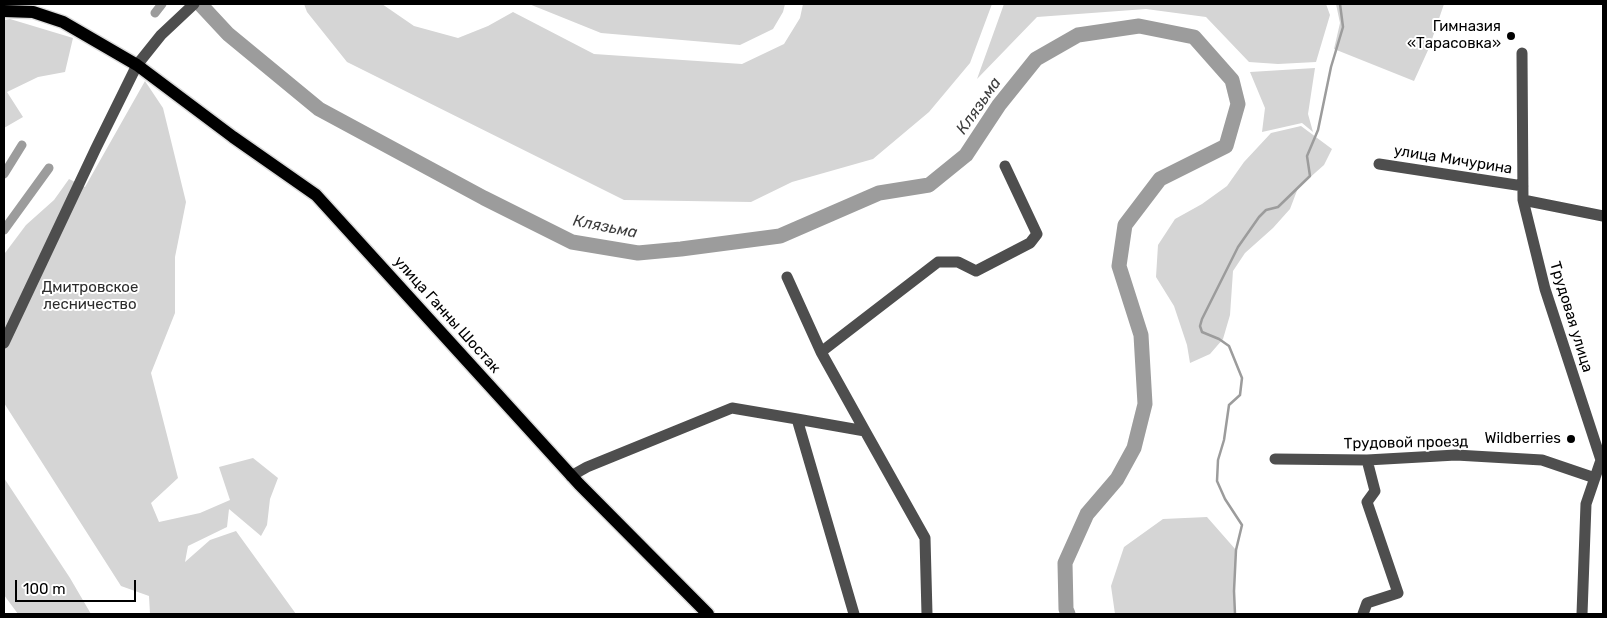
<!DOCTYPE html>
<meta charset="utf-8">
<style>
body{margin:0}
#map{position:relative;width:1607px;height:618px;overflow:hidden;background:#fff;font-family:Rubik,sans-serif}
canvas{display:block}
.frame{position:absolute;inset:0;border:5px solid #000;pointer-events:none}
.scale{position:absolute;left:15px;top:580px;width:121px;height:22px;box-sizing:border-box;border:2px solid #000;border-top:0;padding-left:6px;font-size:15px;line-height:18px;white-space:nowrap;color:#000;-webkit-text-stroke:4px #fff;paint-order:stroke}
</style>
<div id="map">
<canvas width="1607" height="618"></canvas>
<div class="frame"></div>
<div class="scale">100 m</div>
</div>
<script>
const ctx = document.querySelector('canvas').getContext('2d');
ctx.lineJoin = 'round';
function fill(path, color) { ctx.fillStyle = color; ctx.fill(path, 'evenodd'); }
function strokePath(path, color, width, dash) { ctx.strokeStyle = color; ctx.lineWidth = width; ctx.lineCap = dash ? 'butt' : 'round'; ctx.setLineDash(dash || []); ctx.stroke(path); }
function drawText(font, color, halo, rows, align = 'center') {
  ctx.font = font + ' Rubik,sans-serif'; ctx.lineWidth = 4; ctx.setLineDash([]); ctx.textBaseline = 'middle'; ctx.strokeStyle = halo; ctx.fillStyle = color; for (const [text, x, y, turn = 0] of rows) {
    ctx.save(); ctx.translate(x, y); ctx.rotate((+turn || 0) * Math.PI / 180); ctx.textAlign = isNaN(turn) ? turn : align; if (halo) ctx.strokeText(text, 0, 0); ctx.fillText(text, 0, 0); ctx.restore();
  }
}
fill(new Path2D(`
 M304,4H382L414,26L458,38L488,26L513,12L594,54L742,64L784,44L800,18L803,4H992L970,63L929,112L873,159L792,182L751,202L624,200L347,62L307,12Z
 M529,4H785L783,12L773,29L740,45L601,33Z
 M1004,4H1326L1330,15L1316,62L1278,64L1249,62L1206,17L1146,9L1037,17L977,79Z
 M1336,4H1444L1429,48L1414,81L1334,49L1340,23Z
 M10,19L73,38L65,72L38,77L7,92L23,117L4,128V20Z
 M1315,68L1308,114L1313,132L1302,123L1262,132L1265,108L1250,72Z
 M145,81L163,108L186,202L175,257V313L151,373L178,478L151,503L159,522L200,513L230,500L219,467L253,458L278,478L270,499L267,525L261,536L229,509L227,527L188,546L185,562L210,540L236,531L296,614H150L149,596L121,586L4,403V256L5,253L26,225L54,200L69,179L85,187Z
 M1301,126L1332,149L1324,165L1298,188L1290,209L1273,228L1245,253L1233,271L1230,315L1223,339L1210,354L1190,363L1187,345L1174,306L1156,277L1158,245L1175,219L1202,204L1227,186L1244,162L1271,133Z
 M4,478L70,578L91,614H18L4,595Z
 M1207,517L1236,550L1234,591L1235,614H1115L1111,586L1124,547L1163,519Z`), '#d5d5d5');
strokePath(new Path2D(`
 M1235,614L1234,591L1236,550L1242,525L1225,499L1217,481L1218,460L1224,440L1229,405L1240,395L1242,378L1229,346L1219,339L1202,332L1200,326L1202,319L1238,247L1259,217L1266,210L1278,207L1310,176L1307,156L1318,130L1331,67L1343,27L1340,4`), '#9c9c9c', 2.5);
strokePath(new Path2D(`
 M155,13L162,4
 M4,174L22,145
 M4,230L49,168`), '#9c9c9c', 9);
strokePath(new Path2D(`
 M200,4L228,34L319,109L484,198L572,242L638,253L681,249L780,236L879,193L929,185L966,155L999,105L1036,59L1078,35L1139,26L1194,37L1232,80L1238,104L1226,146L1160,179L1125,225L1119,266L1141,335L1145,404L1134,448L1117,479L1087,514L1065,563L1066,609L1068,614`), '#9c9c9c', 15);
const major = new Path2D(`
 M4,11L33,12L63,22L137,65L233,137L316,195L579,484L708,614`);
strokePath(major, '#dbdbdb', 15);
strokePath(new Path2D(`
 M1522,53L1523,200L1545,289L1601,460L1586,504L1582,614
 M1379,164L1523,186
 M1523,200L1603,216
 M787,277L821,352
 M4,343L96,148L137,65L161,35L194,4
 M865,431L821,352L938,262H958L976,271L1030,243L1037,234L1005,166
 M1275,459L1367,460L1456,455L1542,460L1595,478
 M571,476L587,467L732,408L797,419
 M854,614L797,419L865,431L925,538L927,614
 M1363,614L1367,603L1398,593L1367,502L1375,491L1367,460`), '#4e4e4e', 11);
strokePath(major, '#000', 12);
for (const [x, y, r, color] of [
 [1511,36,5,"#000"],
 [1571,439,5,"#000"]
]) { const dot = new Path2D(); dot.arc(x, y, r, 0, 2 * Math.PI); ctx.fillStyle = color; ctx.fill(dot); strokePath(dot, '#fff', 2); }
drawText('15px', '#000', '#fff', [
 ["Гимназия",1501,27],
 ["«Тарасовка»",1501,44],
 ["Wildberries",1561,439]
], 'right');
drawText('15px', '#000', '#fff', [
 ["улица Мичурина",1453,160,9],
 ["улица Ганны Шостак",447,315,48],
 ["Трудовая улица",1571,317,73],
 ["Трудовой проезд",1406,443,-1]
]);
drawText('15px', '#2c2c2c', '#fff', [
 ["Дмитровское",90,288],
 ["лесничество",90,305]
]);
drawText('italic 16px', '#3d3d3d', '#fff', [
 ["Клязьма",979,106,-55],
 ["Клязьма",605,227,11]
]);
</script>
